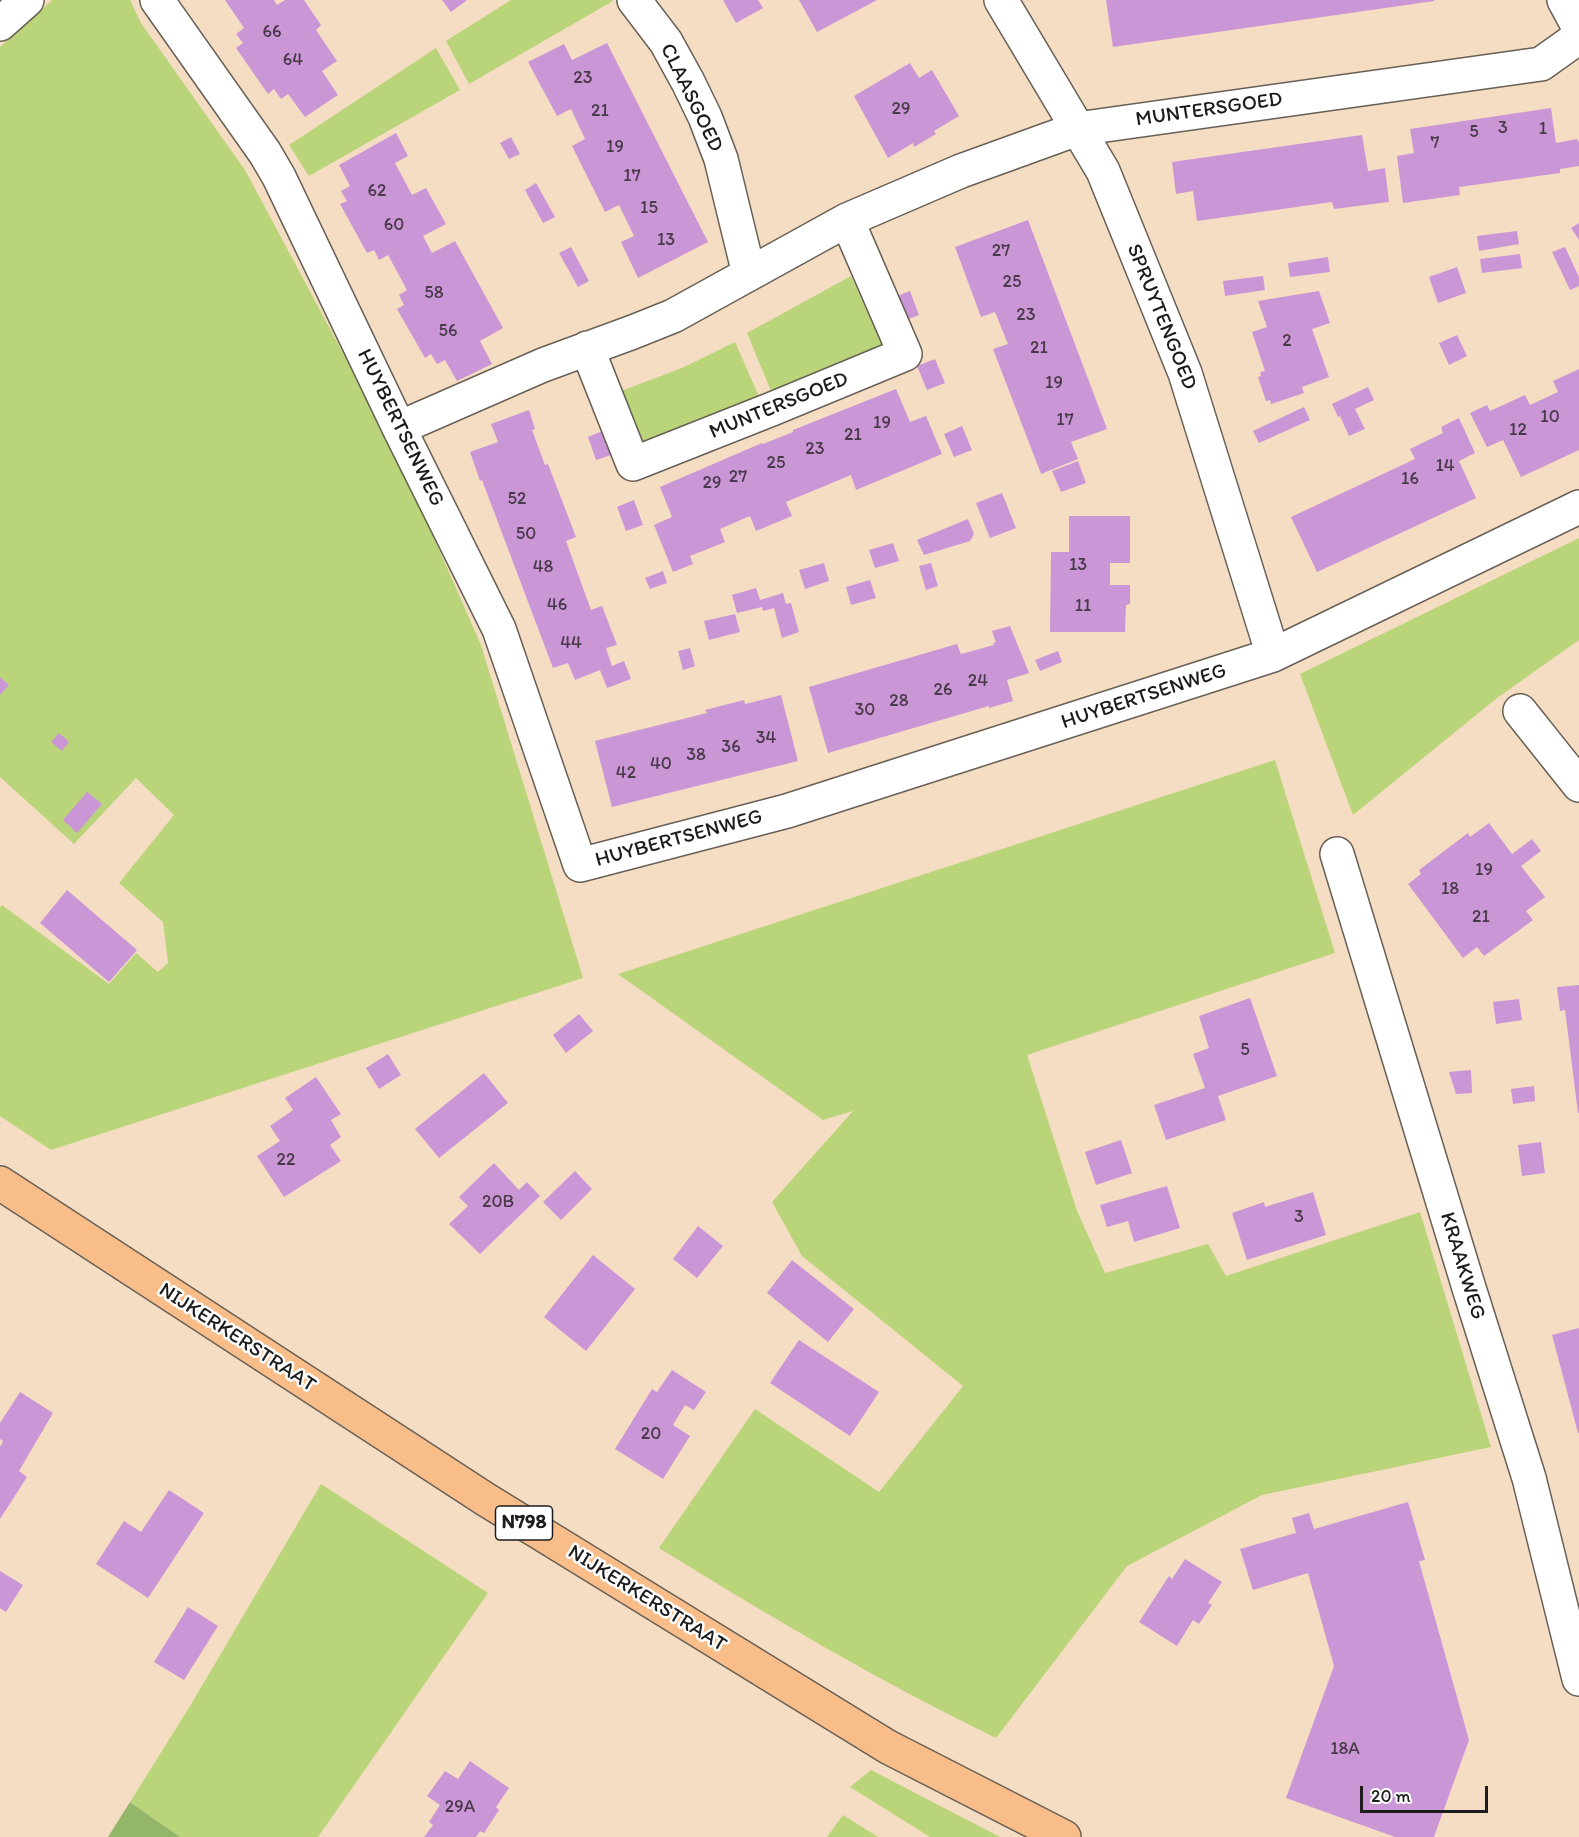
<!DOCTYPE html>
<style>
body{margin:0}
#map{position:relative;width:1579px;height:1837px;overflow:hidden;background:#f5ddc3;font-family:Itim,sans-serif}
canvas{display:block}
.scale{position:absolute;left:1360px;top:1786px;width:128px;height:27px;box-sizing:border-box;border:3px solid #1c1c1c;border-top:0;padding-left:8px;font-size:18px;line-height:21px;white-space:nowrap;color:#1c1c1c;-webkit-text-stroke:4px #fff;paint-order:stroke}
</style>
<div id="map">
<canvas width="1579" height="1837"></canvas>
<div class="scale">20 m</div>
</div>
<script>
const ctx = document.querySelector('canvas').getContext('2d');
ctx.lineJoin = 'round';
function fill(path, color) { ctx.fillStyle = color; ctx.fill(path, 'evenodd'); }
function strokePath(path, color, width, dash) { ctx.strokeStyle = color; ctx.lineWidth = width; ctx.lineCap = dash ? 'butt' : 'round'; ctx.setLineDash(dash || []); ctx.stroke(path); }
function drawText(font, color, halo, rows, align = 'center') {
  ctx.font = font + ' Itim,sans-serif'; ctx.lineWidth = 5; ctx.setLineDash([]); ctx.textBaseline = 'middle'; ctx.strokeStyle = halo; ctx.fillStyle = color; for (const [text, x, y, turn = 0] of rows) {
    ctx.save(); ctx.translate(x, y); ctx.rotate((+turn || 0) * Math.PI / 180); ctx.textAlign = isNaN(turn) ? turn : align; if (halo) ctx.strokeText(text, 0, 0); ctx.fillText(text, 0, 0); ctx.restore();
  }
}
fill(new Path2D(`
 M52,0H130L141,23L245,170L397,454L481,645L583,978L51,1150L0,1116V908L2,905L109,984L136,953L158,972L168,963L163,922L119,883L174,815L136,778L74,844L0,777V47Z
 M511,0H611L613,1L469,84L446,41Z
 M436,48L460,90L309,176L289,145Z
 M851,276L887,356L776,403L747,333Z
 M735,342L764,408L646,456L621,391L682,368Z
 M1579,538V640L1497,698L1353,815L1300,674Z
 M1275,760L1335,953L1027,1055L1077,1211L1105,1273L1208,1244L1226,1276L1420,1212L1491,1447L1262,1495L1127,1566L996,1738C880,1682 769,1616 659,1548L755,1409L879,1492L963,1386L802,1256L772,1202L853,1111L823,1120L618,974Z
 M321,1484L488,1593L318,1837H180L130,1802L190,1706Z
 M871,1770L1000,1837H930L850,1787Z
 M843,1815L878,1837H827Z`), '#bad479');
fill(new Path2D(`
 M130,1802L180,1837H108Z`), '#93b669');
fill(new Path2D(`
 M225,0H274L277,5L285,0H304L321,25L316,30L337,61L322,71L338,95L305,117L288,94L281,99L274,89L268,94L236,48L243,43L236,34L244,28Z
 M442,0H467L451,12Z
 M723,0H758L763,8L736,23Z
 M799,0H877L817,32Z
 M1106,0H1434V1L1113,47Z
 M607,43L708,242L638,278L621,242L634,236L619,205L605,212L572,146L585,139L571,109L557,116L528,62L564,44L572,60Z
 M910,63L919,78L932,70L959,116L934,131L936,134L914,147L913,143L888,158L854,96Z
 M1551,108L1556,143L1577,139L1579,142V166L1560,169V173L1459,187L1460,195L1403,203L1397,156L1414,153L1410,129Z
 M396,133L408,156L395,163L412,195L426,188L446,224L423,236L432,253L455,241L503,328L480,341L492,364L457,381L445,360L437,364L431,354L425,358L397,309L404,305L399,295L407,290L388,255L379,260L374,250L367,253L340,204L347,201L341,191L350,186L339,165Z
 M1362,135L1368,171L1385,168L1389,202L1334,209L1332,202L1197,221L1193,191L1176,194L1172,162Z
 M511,137L520,154L509,159L500,143Z
 M536,183L555,217L543,223L525,190Z
 M1028,220L1107,429L1071,442L1078,459L1041,474L993,349L1008,344L995,312L981,317L955,247Z
 M1579,223V240L1571,228Z
 M1517,231L1519,244L1479,251L1477,236Z
 M571,247L589,281L578,287L559,253Z
 M1565,247L1579,277V286L1570,290L1552,252Z
 M1520,254L1522,268L1482,273L1480,259Z
 M1328,257L1330,272L1290,277L1288,263Z
 M1457,267L1466,293L1438,303L1429,277Z
 M1263,276L1265,290L1225,296L1223,281Z
 M910,291L919,315L901,322L892,298Z
 M1319,291L1330,323L1312,329L1329,377L1302,387L1304,393L1271,404L1270,400L1266,401L1258,377L1261,376L1260,372L1265,371L1252,332L1267,327L1258,301Z
 M1457,335L1467,356L1449,365L1439,343Z
 M935,359L945,383L927,390L917,366Z
 M1579,369V450L1521,477L1503,440L1487,447L1470,413L1487,405L1490,411L1525,395L1530,405L1558,392L1553,381Z
 M1368,387L1374,400L1355,409L1365,429L1349,436L1340,416L1338,417L1332,404Z
 M896,389L910,422L926,416L942,454L856,490L851,475L786,502L792,516L756,531L750,516L720,529L725,542L690,556L693,564L673,572L654,525L672,517L660,487L762,443L763,444L793,432V430Z
 M1304,407L1310,420L1259,443L1253,431Z
 M529,410L535,429L532,430L545,465L548,464L576,537L566,541L591,610L602,606L617,645L606,648L612,666L624,661L631,679L607,688L600,670L575,680L568,663L553,668L482,480L480,481L470,452L498,442L491,424Z
 M1459,418L1475,453L1459,461L1476,498L1317,572L1291,517L1415,459L1410,449L1443,433L1441,427Z
 M962,426L972,450L954,457L944,434Z
 M605,430L614,454L596,460L588,437Z
 M1078,461L1086,483L1061,492L1052,471Z
 M1002,493L1016,528L990,538L976,503Z
 M634,500L643,525L626,531L617,507Z
 M1069,516H1130V563H1110V585H1130V604L1126,605L1125,632H1050L1051,552H1069Z
 M968,519L974,534L970,541L924,555L917,540Z
 M893,543L899,561L875,568L869,550Z
 M824,563L829,581L805,589L799,570Z
 M931,563L938,586L926,590L919,566Z
 M663,571L667,583L650,589L645,578Z
 M870,580L876,598L851,605L846,587Z
 M756,588L760,600L783,593L786,604L791,603L799,632L782,638L774,608L763,611L762,607L737,613L732,595Z
 M735,614L740,632L709,640L704,621Z
 M1010,626L1029,673L1007,680L1013,701L989,708V706L828,753L809,687L957,644L961,654L994,645L993,643L996,642L992,631Z
 M690,648L695,666L683,670L678,651Z
 M1058,651L1062,662L1040,671L1035,660Z
 M0,677L9,685L0,695Z
 M781,695L798,761L612,807L595,741L707,713L705,710L744,700L745,704Z
 M59,733L69,742L62,751L51,742Z
 M87,792L102,804L77,833L63,820Z
 M1489,823L1512,854L1532,839L1541,851L1521,866L1545,897L1526,911L1533,920L1484,956L1477,947L1463,958L1408,884L1421,874L1419,870L1468,833L1470,837Z
 M67,890L137,950L109,982L40,923Z
 M1579,985V1113H1578L1565,1010L1560,1011L1557,987Z
 M1250,998L1277,1076L1218,1096L1226,1120L1166,1140L1154,1105L1205,1088L1193,1054L1209,1048L1199,1016Z
 M1519,999L1522,1020L1496,1024L1493,1002Z
 M579,1014L593,1031L566,1053L553,1035Z
 M388,1054L401,1075L379,1089L366,1068Z
 M1471,1070L1472,1093L1456,1094L1449,1072Z
 M484,1073L508,1103L439,1158L415,1129Z
 M316,1077L341,1114L331,1120L341,1137L330,1145L341,1161L284,1197L257,1156L280,1141L270,1126L293,1110L285,1098Z
 M1534,1086L1535,1101L1513,1104L1511,1089Z
 M1121,1140L1132,1173L1096,1185L1085,1152Z
 M1541,1142L1545,1173L1522,1176L1518,1145Z
 M494,1163L519,1190L527,1182L540,1196L480,1254L449,1224L468,1206L459,1197Z
 M575,1171L592,1189L561,1220L543,1202Z
 M1167,1186L1180,1228L1134,1242L1128,1221L1107,1227L1100,1205Z
 M1313,1192L1326,1235L1247,1260L1232,1213L1264,1202L1265,1207Z
 M698,1226L723,1246L697,1278L673,1259Z
 M593,1255L635,1289L586,1351L544,1317Z
 M792,1260L854,1309L828,1342L767,1293Z
 M1579,1328V1433H1578L1552,1335Z
 M799,1340L879,1392L850,1436L770,1383Z
 M672,1370L706,1392L694,1410L685,1405L673,1425L690,1436L663,1479L615,1449L652,1389L657,1392Z
 M20,1392L53,1413L19,1471L27,1477L0,1519V1447L3,1441L0,1439V1423Z
 M169,1490L204,1513L148,1598L96,1564L124,1521L141,1532Z
 M1408,1502L1425,1560L1419,1561L1469,1740L1434,1837H1395L1286,1798L1334,1666L1308,1573L1253,1590L1240,1549L1296,1533L1292,1518L1309,1513L1314,1529Z
 M1185,1559L1222,1582L1208,1603L1212,1605L1199,1624L1193,1620L1177,1646L1139,1622L1169,1576L1172,1579Z
 M0,1571L23,1585L6,1612L0,1608Z
 M188,1607L218,1626L184,1680L154,1662Z
 M470,1761L509,1788L496,1807L499,1810L484,1833L480,1831L476,1837H424L433,1825L429,1822L440,1805L427,1796L445,1771L458,1779Z`), '#cb96d6');
const street = new Path2D(`
 M157,0L265,153L279,177L399,428L499,629L580,865L787,811L1273,655L1579,507
 M634,0L666,42L688,82L705,117L721,159L749,274
 M1001,0L1103,171L1185,373L1273,655
 M1564,0L1579,28
 M0,24L27,0
 M587,348L633,464L772,409L905,354L847,220
 M399,428L543,365L633,332L673,316L847,220L961,171L1077,129L1541,64L1579,37
 M1520,711L1579,785
 M1337,854L1469,1288L1529,1478L1579,1679`);
const primary = new Path2D(`
 M0,1183L485,1499L888,1747L1064,1837`);
strokePath(street, '#686056', 36);
strokePath(primary, '#686056', 36);
strokePath(street, '#fff', 33);
strokePath(primary, '#f8bd89', 33);
drawText('18px', '#483a4a', null, [
 ["66",272,32],
 ["64",293,60],
 ["23",583,78],
 ["29",901,109],
 ["21",600,111],
 ["3",1503,128],
 ["1",1543,129],
 ["5",1474,132],
 ["7",1435,143],
 ["19",615,147],
 ["17",632,176],
 ["62",377,191],
 ["15",649,208],
 ["60",394,225],
 ["13",666,240],
 ["27",1001,251],
 ["25",1012,282],
 ["58",434,293],
 ["23",1026,315],
 ["56",448,331],
 ["2",1287,341],
 ["21",1039,348],
 ["19",1054,383],
 ["10",1550,417],
 ["17",1065,420],
 ["19",882,423],
 ["12",1518,430],
 ["21",853,435],
 ["23",815,449],
 ["25",776,463],
 ["14",1445,466],
 ["27",738,477],
 ["16",1410,479],
 ["29",712,483],
 ["52",517,499],
 ["50",526,534],
 ["13",1078,565],
 ["48",543,567],
 ["46",557,605],
 ["11",1083,606],
 ["44",571,643],
 ["24",978,681],
 ["26",943,690],
 ["28",899,701],
 ["30",865,710],
 ["34",766,738],
 ["36",731,747],
 ["38",696,755],
 ["40",661,764],
 ["42",626,773],
 ["19",1484,870],
 ["18",1450,889],
 ["21",1481,917],
 ["5",1245,1050],
 ["22",286,1160],
 ["20B",498,1202],
 ["3",1299,1217],
 ["20",651,1434],
 ["18A",1345,1749],
 ["29A",460,1807]
]);
for (const [x, y, w] of [
 [524,1523,57]
]) { const box = new Path2D(); box.roundRect(x - w / 2, y - 17, w, 34, 4.5); ctx.fillStyle = '#fff'; ctx.fill(box); strokePath(box, '#1c1c1c', 1.5); }
drawText('bold 20px', '#1c1c1c', null, [
 ["N798",524,1523]
]);
drawText('21px', '#1c1c1c', '#fff', [
 ["CLAASGOED",691,98,64],
 ["MUNTERSGOED",1209,110,-8],
 ["SPRUYTENGOED",1161,317,68],
 ["MUNTERSGOED",779,406,-22],
 ["HUYBERTSENWEG",400,428,64],
 ["HUYBERTSENWEG",1144,697,-18],
 ["HUYBERTSENWEG",679,839,-15],
 ["KRAAKWEG",1462,1266,73],
 ["NIJKERKERSTRAAT",237,1338,33],
 ["NIJKERKERSTRAAT",647,1599,32]
]);
</script>
